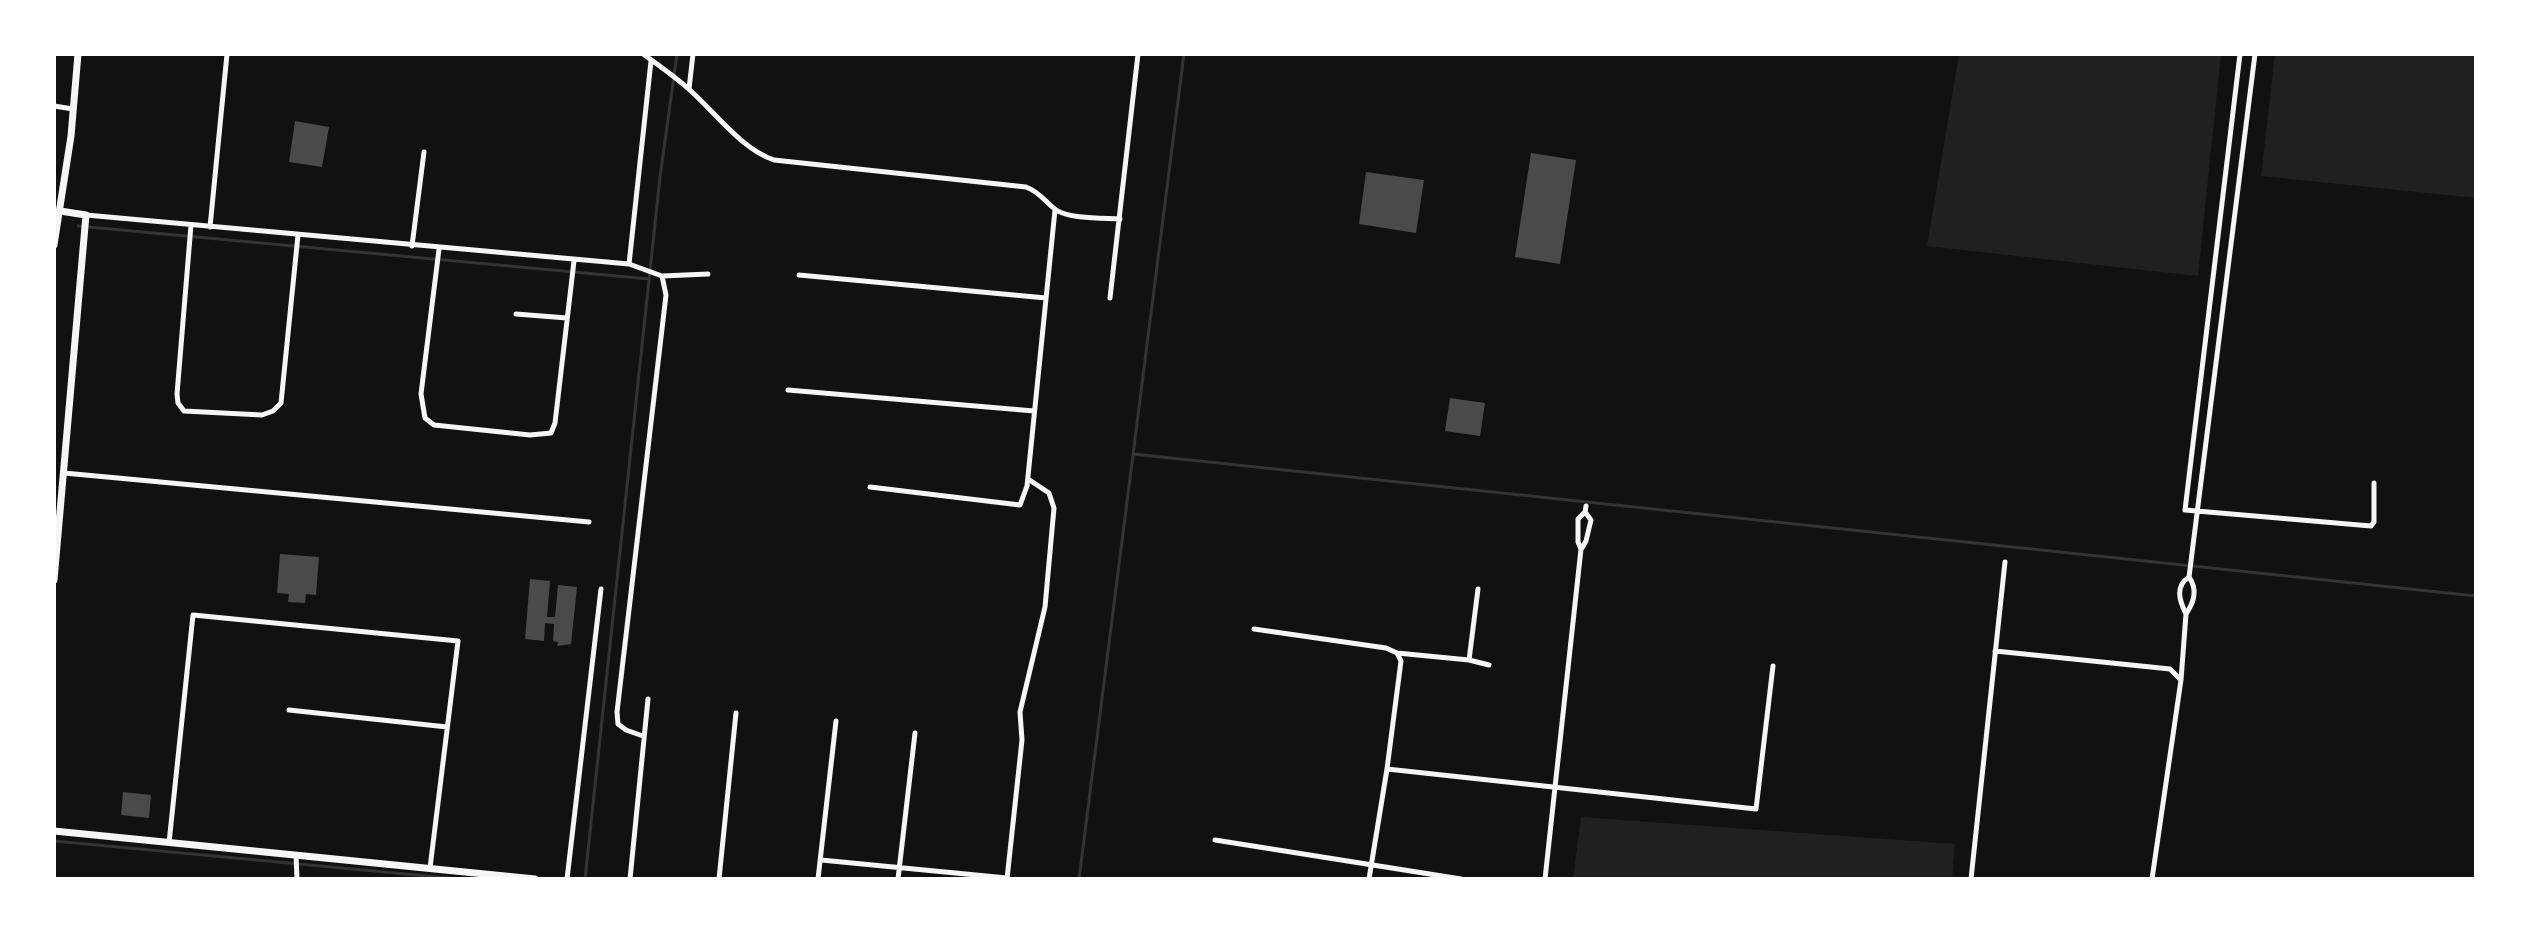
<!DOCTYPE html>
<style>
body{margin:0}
#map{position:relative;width:2530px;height:933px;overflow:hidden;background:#111;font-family:Mulish,sans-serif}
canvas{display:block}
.frame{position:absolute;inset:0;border:56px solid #fff;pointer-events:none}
</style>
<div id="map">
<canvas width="2530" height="933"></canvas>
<div class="frame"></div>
</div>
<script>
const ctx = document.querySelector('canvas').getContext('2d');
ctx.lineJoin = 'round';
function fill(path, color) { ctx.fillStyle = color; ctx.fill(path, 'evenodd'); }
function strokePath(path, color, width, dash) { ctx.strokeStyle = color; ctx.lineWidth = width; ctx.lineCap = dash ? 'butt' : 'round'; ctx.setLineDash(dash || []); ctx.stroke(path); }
fill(new Path2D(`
 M1959,54H2221L2198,276L1927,246Z
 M2275,54H2476V198L2261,176Z
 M1581,817L1955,844L1952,879H1573Z`), '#202020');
strokePath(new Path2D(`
 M78,226L649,279
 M1133,454L2476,596
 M54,841L459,879
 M585,879L660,177L677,54
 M1079,879L1184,54`), '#333', 3);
fill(new Path2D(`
 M295,121L329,127L322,167L289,162Z
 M1531,153L1576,160L1560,264L1515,257Z
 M1366,172L1424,180L1416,233L1359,224Z
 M1450,398L1485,403L1480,436L1445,431Z
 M280,554L319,557L316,595L306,594L305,603L288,602L289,594L277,593Z
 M530,579L550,581L547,617H555L558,585L577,587L571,644L557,646L558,642L553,641L554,624L545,623L544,641L525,639Z
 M123,792L151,795L149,818L121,815Z`), '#4a4a4a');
strokePath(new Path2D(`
 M643,54C660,66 677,78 692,92C717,115 742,149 774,160L1026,187C1040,192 1045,202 1056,210C1069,219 1104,218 1120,219
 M2240,54L2185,510L2371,526L2374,522V483
 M689,89L693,54
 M54,106L73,109
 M86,215L629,264L662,276L666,295L617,712L618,724L626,730L643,736
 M191,225L177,394L178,403L184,411L262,415L273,411L281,403L298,235
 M210,227L227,54
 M412,246L424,152
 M439,249L421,394L425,418L434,425L530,435L551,433L555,423L574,261
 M629,264L651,61
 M799,275L1046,298
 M662,276L708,274
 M1110,298L1138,54
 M516,314L567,318
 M788,390L1034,411
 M64,473L589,522
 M870,487L1020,505L1027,486L1055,210
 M1582,548L1586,541L1591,520L1585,512
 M2186,614C2179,600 2175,586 2189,577
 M1254,629L1386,648L1397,653L1401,661L1387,769L1369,879
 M1995,651L2170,669L2181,680L2152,879
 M1397,653L1469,660L1489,665
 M1469,660L1478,589
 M2181,680L2186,614C2194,602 2198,590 2189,577L2255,54
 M289,710L447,727
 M1387,769L1756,809L1773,666
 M1215,840L1461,879
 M169,843L193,615L458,641L430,868
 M296,855L297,879
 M821,860L1007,878
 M567,879L601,589
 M630,879L648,699
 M719,879L736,713
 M818,879L836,721
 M898,879L915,733
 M1007,879L1022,740L1020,712L1045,607L1054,508L1049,493L1028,479
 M1545,879L1581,549L1578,542V519L1585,512L1586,506
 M1971,879L2005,562`), '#f5f5f5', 5);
strokePath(new Path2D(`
 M54,245L71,136L78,54
 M54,580L86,215L60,211
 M54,831L535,879`), '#f5f5f5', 7);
</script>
